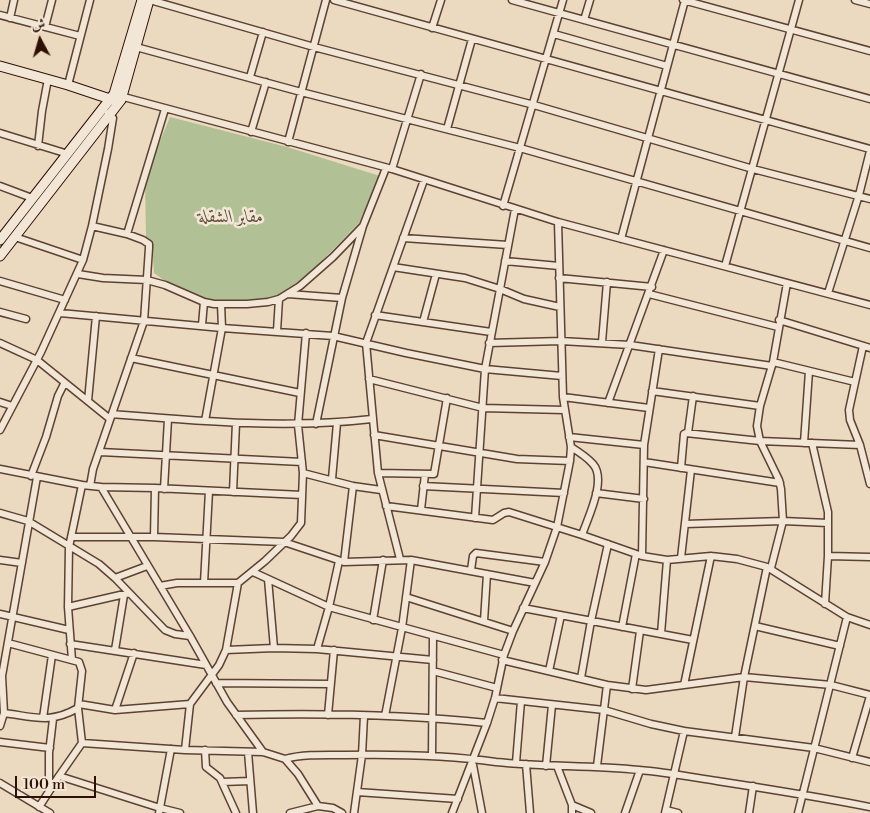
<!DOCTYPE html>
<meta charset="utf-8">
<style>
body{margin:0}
#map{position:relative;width:870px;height:813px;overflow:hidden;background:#ebd9c0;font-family:"Libre Bodoni",Amiri,serif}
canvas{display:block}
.north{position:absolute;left:15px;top:15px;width:50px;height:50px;-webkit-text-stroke:4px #f2e6d6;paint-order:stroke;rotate:354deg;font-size:14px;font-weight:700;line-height:20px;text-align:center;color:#2e1003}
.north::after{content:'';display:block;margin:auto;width:18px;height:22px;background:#2e1003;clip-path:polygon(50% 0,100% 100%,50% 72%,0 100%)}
.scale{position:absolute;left:15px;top:776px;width:81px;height:22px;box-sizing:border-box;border:2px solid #2e1003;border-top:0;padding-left:6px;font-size:15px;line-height:18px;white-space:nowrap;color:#2e1003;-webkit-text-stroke:4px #f2e6d6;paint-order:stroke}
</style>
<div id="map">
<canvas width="870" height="813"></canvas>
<div class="north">ش</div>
<div class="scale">100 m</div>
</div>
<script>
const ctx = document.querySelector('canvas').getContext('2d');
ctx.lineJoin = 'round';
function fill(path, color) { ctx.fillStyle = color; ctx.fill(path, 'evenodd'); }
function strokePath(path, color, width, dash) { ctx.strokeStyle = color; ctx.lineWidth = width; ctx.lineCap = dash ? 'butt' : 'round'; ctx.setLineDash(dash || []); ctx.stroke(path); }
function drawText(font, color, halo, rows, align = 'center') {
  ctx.font = font + ' "Libre Bodoni",Amiri,serif'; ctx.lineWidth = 5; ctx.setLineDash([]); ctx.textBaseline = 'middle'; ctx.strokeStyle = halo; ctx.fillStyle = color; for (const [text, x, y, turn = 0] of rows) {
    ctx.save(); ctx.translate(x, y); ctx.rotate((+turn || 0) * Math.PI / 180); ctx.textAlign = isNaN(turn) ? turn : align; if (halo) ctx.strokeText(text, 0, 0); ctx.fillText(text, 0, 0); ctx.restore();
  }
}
fill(new Path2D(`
 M170,117L287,147L380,176L359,223L309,274L275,299L209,303L176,289L154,273L152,244L146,237L145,178Z`), '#b2c096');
const street = new Path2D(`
 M150,0L314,47L534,105L753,169L870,199
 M334,0L870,149
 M512,0L870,99
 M683,0L870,51
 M855,0L870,4
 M0,15L80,36
 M10,18L14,0
 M584,20L590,0
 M45,27L52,0
 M432,28L441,0
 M554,34L667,66
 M136,47L301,92L520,148L870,248
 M250,77L263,32
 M68,85L90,0
 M120,96L392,169L558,222L870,305
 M447,129L472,39
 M251,132L266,82
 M0,133L68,154
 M288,142L326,0
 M38,146L42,111L48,79
 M392,169L421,74
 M0,186L32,198
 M503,206L563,0
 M127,234L165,109
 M15,237L83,260
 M403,238L508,245
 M621,239L685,0
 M505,261L559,266
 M725,266L799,0
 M393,267L465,278L500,289L524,299L560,307
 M78,274L103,278L147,280L165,285L204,302L214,304H247L268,302L279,299L300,286L333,257L363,226
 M559,278L652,287
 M0,281L65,300
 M828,293L859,195L870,151
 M288,294L342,298
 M649,294L778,327
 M0,312L26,319
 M60,313L222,328L333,336L406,353L485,369L562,376
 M375,315L491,332
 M779,320L870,348
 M423,322L436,274
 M202,325L204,302
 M277,331L279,299
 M602,342L607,282
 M0,343L37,360L110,419
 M489,343L561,341L630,345L772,366
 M863,346L849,410L850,420L860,445L870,484
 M131,358L300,393
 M773,362L855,382
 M369,379L483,408L564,410
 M652,391L760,406
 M563,397L649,408
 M88,401L96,316
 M0,402L12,406
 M608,403L664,250
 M112,414C198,421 286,429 372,419
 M205,421L222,328L221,304
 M316,424L342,298L363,226L386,168
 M0,430L41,352L83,260L92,226L108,149L113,118L108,113
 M688,433L693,396
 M374,435L517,459L570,461
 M569,437L644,445
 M804,443L809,371
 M812,443L828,512V556L825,604
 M571,447C579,452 587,457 593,464C607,480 588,517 582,535
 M100,452L302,462
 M644,462L780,483
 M681,468L684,434L686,433L760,441L860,445
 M0,469L82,485L101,487L190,636L227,702L263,752
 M303,473L353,486L381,490
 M378,473L434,474L447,398
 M31,476L46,437L58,396L64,384
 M332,479L337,423
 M90,486L93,469L144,321L149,248V244L143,240L127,234L92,226
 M423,486L564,493
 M101,487L155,488L302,495
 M164,489L168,419
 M233,492L236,423
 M596,493L644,499
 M386,506L493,520L504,513L509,512L582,535L642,556L667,560L711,556L737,559L767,567L847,617L870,625
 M421,510L425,474
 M0,513L28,521L99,564L115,578L165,630L175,634L190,636
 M475,518L485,369L515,209
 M685,524L783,521L828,523
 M71,537H154L284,542L344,562L411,560L535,583
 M154,537L155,488
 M642,556L644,445L659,349
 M828,556L870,557
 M681,558L691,470
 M400,559L378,473L366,343L424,180
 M0,560L22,563
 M344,562L353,486
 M771,568L783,521L781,489L779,480L760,441L757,426L760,406L773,362L787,283
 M471,570L473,556L476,553L545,562
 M253,572L329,607L504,655
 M115,578L147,566
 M268,579L274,648
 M204,583L209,491
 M160,586L177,583H238
 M406,597L513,631
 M68,607L129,593
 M523,608L693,640
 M0,614L69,630
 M373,620L383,560
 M484,621L487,574
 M755,626L840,646
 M622,627L636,554
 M661,634L667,560
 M8,643L79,662L82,671L78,708L82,743
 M70,644L206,665
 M317,649L329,607L339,561
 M115,650L124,595
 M226,650L274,648L317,649L433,660
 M72,660L68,607L69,547L82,485
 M502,660L607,685L646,690L744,677L831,685L870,695
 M433,671L497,688
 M549,671L561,615
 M581,678L591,621L608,544
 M216,683L330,684
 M684,685L711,556
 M632,689L640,631
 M495,698L604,710L651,724L684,731L814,748L870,762
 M79,704L115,710L190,704
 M115,710L134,653
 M4,713C35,717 50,724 78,708
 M236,715C320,713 404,714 487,723
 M328,715L334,650
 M385,716L402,628L411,560
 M43,718L52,655
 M0,726L4,713L2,676L37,477
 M735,737L744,677L767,567
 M0,742L50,748
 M185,750L190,704L219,665L226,650L238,583L265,561L291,536L301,523L303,473L298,425L306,333
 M205,750L206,767L220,778L236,813
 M248,752L253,813
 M432,756L433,636
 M852,758L870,696
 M285,759C304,754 325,755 345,755C395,754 446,755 496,762C543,767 591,765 639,770C665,772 691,777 717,781C769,789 819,797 870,807
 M516,763L521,701
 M526,764L530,813
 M473,765L482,813
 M546,766L552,705
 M557,766L572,805V813
 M597,766L607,685
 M59,776L82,743L185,750L263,752L285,759L298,774L318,806L333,808L342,813
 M222,782L250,781
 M0,783L50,813
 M49,790V753L53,719
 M357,792L458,799
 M572,805L591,813
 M39,807L59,776L160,808L180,813
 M666,810L678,813
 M159,813L171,749
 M290,813L318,806
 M354,813L362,755L364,716
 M452,813L487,723L495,698L504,655L513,631L545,562L557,527L570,461L571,447L563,397L558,222
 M625,813L640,770
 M665,813L684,731
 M749,813L753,786
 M798,813L847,617`);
const secondary = new Path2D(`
 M0,66L68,85L116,101
 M0,240L114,94L142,0
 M0,256L121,100L149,0`);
strokePath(street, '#5d4232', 9);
strokePath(secondary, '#2e1003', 11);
strokePath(street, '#f2e6d6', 6);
strokePath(secondary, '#f2e6d6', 9);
drawText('italic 18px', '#5c4e36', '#f2e6d6', [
 ["مقابر الشقلة",231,218]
]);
</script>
